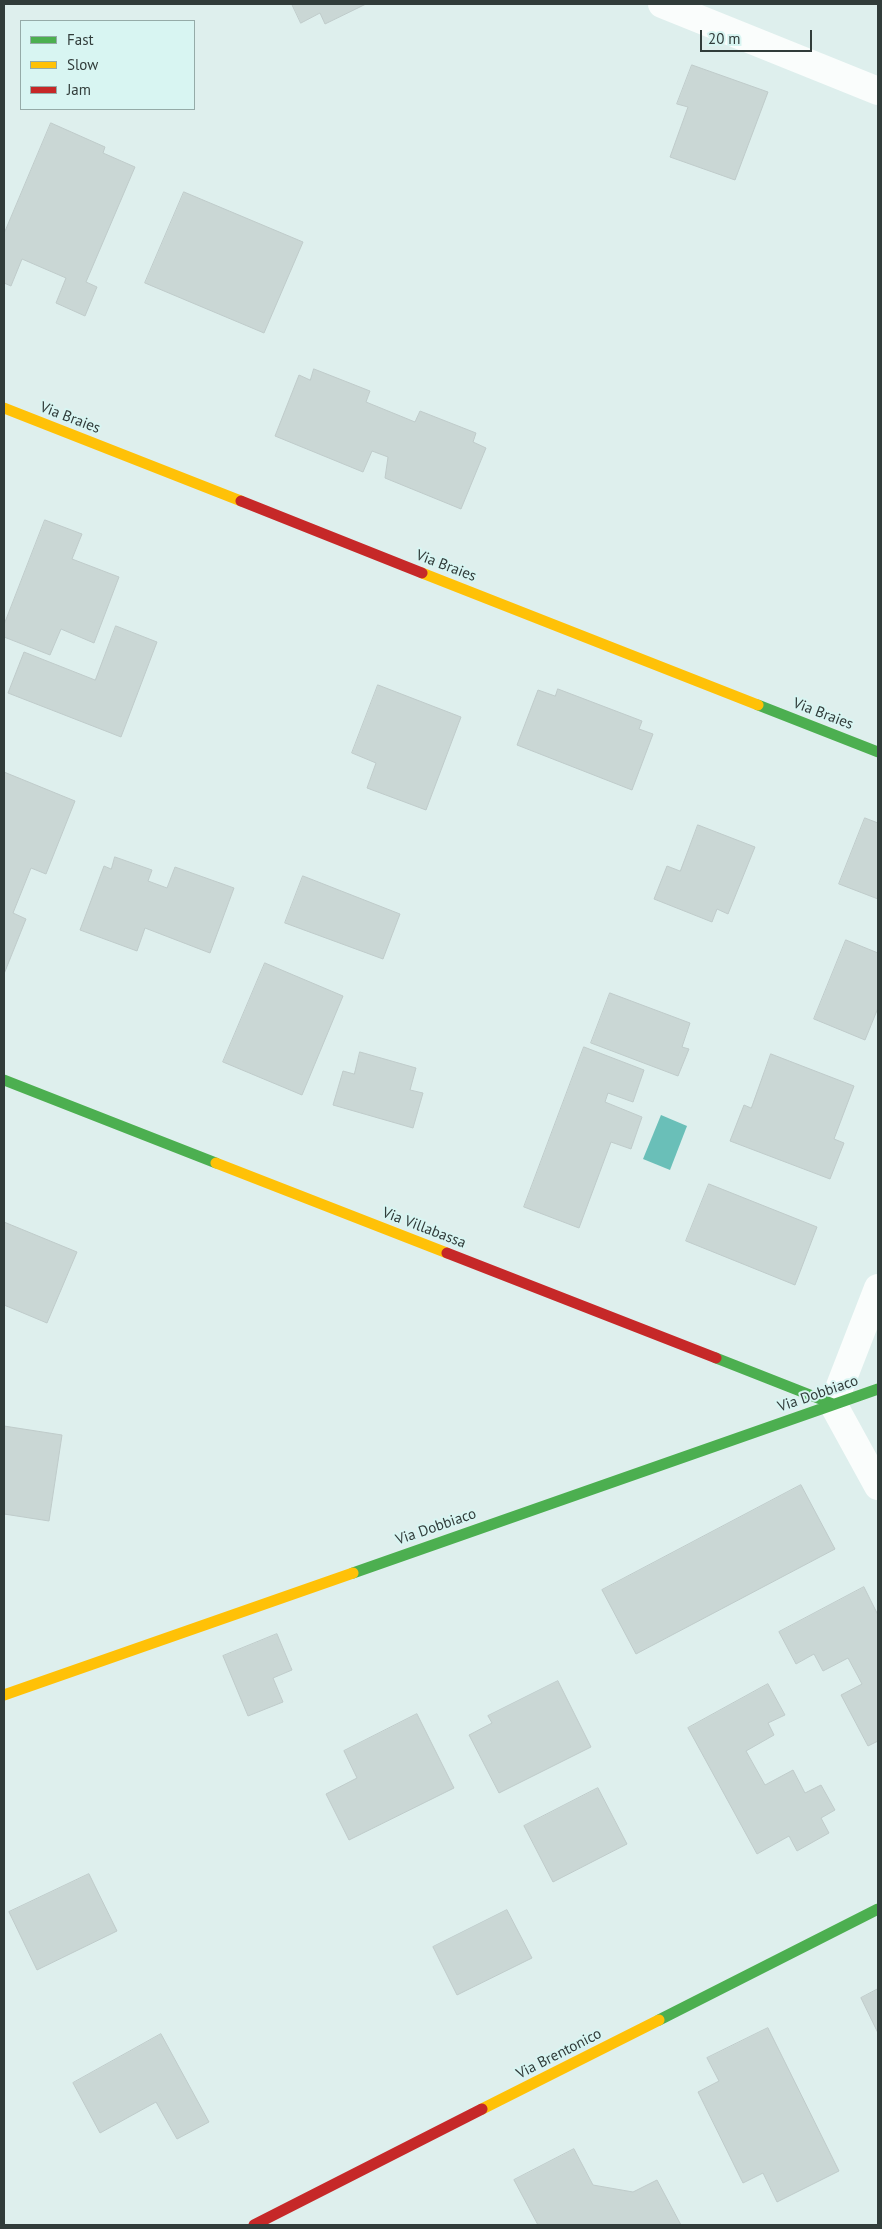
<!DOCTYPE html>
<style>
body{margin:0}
#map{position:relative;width:882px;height:2229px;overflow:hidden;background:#deefed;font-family:"PT Sans",sans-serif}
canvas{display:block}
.frame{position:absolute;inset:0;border:5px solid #313c3a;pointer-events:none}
.legend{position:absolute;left:20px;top:20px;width:175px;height:90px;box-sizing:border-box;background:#d8f5f2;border:1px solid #95aba8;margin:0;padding:6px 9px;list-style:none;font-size:15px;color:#313c3a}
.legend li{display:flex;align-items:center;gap:10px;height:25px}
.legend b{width:25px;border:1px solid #95aba8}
.scale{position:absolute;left:700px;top:30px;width:112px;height:22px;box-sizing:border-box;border:2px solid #313c3a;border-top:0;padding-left:6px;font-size:15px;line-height:18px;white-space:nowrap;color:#313c3a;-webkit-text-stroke:4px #d8f5f2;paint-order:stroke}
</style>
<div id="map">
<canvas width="882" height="2229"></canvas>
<div class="frame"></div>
<ul class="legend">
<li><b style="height:6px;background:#4caf50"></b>Fast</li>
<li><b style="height:6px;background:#ffc107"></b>Slow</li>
<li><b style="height:6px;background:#c62828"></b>Jam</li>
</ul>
<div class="scale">20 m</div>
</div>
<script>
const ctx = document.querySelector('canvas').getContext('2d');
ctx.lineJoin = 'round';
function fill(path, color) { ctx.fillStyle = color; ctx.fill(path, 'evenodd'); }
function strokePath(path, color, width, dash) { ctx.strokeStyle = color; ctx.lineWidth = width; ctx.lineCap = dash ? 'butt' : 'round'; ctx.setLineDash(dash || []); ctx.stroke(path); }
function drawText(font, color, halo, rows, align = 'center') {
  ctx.font = font + ' "PT Sans",sans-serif'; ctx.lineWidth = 4; ctx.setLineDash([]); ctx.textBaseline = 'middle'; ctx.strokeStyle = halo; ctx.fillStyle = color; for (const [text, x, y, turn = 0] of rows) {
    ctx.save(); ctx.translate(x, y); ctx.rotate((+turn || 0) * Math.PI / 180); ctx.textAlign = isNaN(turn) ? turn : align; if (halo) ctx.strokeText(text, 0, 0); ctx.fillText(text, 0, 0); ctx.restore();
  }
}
fill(new Path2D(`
 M661,1115L687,1126L670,1170L643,1159Z`), '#6abfb8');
const building = new Path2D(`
 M292,4H366L325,24L320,13L301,23Z
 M692,65L768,92L735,180L670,157L688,107L677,104Z
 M51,123L105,147L103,153L135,167L86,282L97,287L85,316L56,303L66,278L22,259L11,286L4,283V234Z
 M184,192L303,242L264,333L145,283Z
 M314,369L370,391L366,402L415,422L420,411L476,433L473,442L486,448L461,509L385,478L388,457L372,451L363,472L275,436L299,375L310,380Z
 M45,520L82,534L72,559L119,577L94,643L61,629L50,655L4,637V625Z
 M116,626L157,642L121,737L8,693L24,652L95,680Z
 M378,685L461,717L426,810L367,788L376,763L352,753Z
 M558,689L642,721L639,729L653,734L632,790L517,745L538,690L555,696Z
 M4,772L75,801L46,874L31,868L13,913L26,919L4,974Z
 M865,818L878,823V899L839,884Z
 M698,825L755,847L728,914L717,909L712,922L654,899L667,866L680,871Z
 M115,857L152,870L148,881L167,888L175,867L234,888L210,953L145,928L137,951L80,930L104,866L111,869Z
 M303,876L400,914L383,959L285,923Z
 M846,940L878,953V1008L865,1040L814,1019Z
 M265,963L343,996L302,1095L223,1062Z
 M610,993L690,1023L682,1047L689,1049L678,1076L591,1043Z
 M584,1047L644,1070L633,1102L608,1093L605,1102L642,1117L631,1149L611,1142L579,1228L524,1207Z
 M360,1052L416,1068L410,1090L423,1093L413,1128L333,1105L343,1071L354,1074Z
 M771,1054L854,1086L834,1139L844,1143L830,1179L730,1141L744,1105L751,1108Z
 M709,1184L817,1227L795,1285L686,1241Z
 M4,1222L77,1252L47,1323L4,1305Z
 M4,1426L62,1435L49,1521L4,1514Z
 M801,1485L835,1549L636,1654L602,1590Z
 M864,1587L878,1615V1741L868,1746L841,1695L862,1684L848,1658L823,1671L814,1654L796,1664L779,1632Z
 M277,1634L292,1670L273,1678L283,1702L248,1716L223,1656Z
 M558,1681L591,1747L499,1793L469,1735L492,1723L488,1716Z
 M768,1684L785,1715L768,1723L774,1735L746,1751L765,1785L793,1770L805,1793L821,1785L835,1810L821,1818L829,1833L797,1851L789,1836L757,1854L688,1728Z
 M417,1714L454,1788L349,1840L326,1794L357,1778L344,1751Z
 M598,1788L627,1844L553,1882L524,1826Z
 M89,1874L117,1931L37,1970L9,1912Z
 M507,1910L532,1958L457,1995L433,1947Z
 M878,1989V2033L861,1998Z
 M768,2028L839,2171L777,2202L763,2173L743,2183L698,2092L719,2081L707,2058Z
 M161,2034L209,2122L177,2139L156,2102L100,2133L73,2083Z
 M574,2149L593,2185L633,2192L657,2180L681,2225H538L514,2180Z`);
fill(building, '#cad7d5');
strokePath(building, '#bfcbca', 1);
strokePath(new Path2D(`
 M662,4L878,91
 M878,1288L833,1404L878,1486`), '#fafdfc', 28);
strokePath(new Path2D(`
 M758,705L878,752
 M4,1080L216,1163
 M716,1358L833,1404
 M353,1573L878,1389
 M659,2020L878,1909`), '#4caf50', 11);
strokePath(new Path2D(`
 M4,408L241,501
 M422,573L758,705
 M216,1163L447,1253
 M4,1695L353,1573
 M482,2109L659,2020`), '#ffc107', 11);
strokePath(new Path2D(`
 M241,501L422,573
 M447,1253L716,1358
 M254,2225L482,2109`), '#c62828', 11);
drawText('15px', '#313c3a', '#d8f5f2', [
 ["Via Braies",70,418,21],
 ["Via Braies",446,566,21],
 ["Via Braies",823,714,21],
 ["Via Villabassa",424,1228,21],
 ["Via Dobbiaco",818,1394,-19],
 ["Via Dobbiaco",436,1527,-19],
 ["Via Brentonico",559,2054,-27]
]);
</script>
